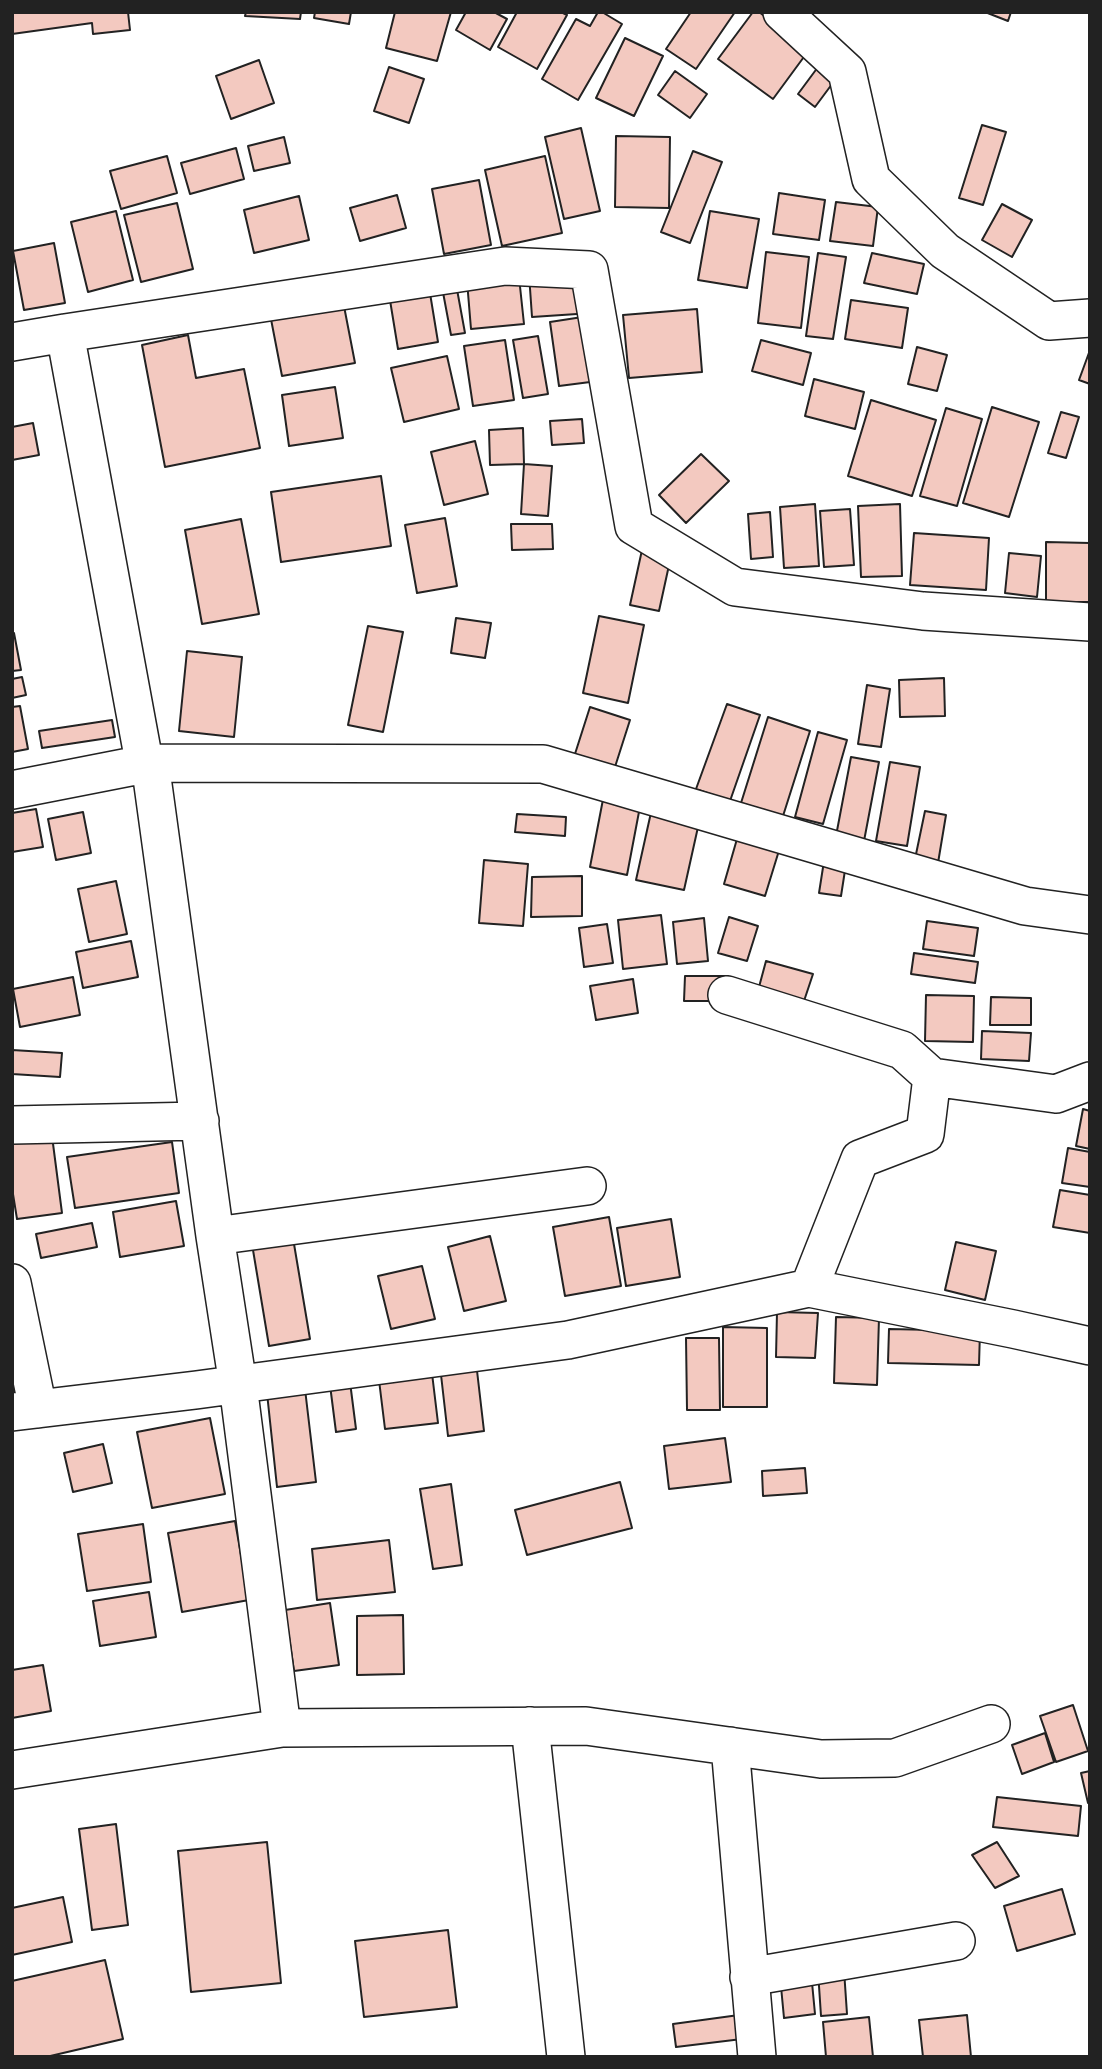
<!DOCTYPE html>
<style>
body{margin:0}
#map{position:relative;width:1102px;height:2069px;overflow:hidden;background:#fff;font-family:Lora,serif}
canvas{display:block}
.frame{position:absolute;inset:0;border:14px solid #222;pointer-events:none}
</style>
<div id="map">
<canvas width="1102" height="2069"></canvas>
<div class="frame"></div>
</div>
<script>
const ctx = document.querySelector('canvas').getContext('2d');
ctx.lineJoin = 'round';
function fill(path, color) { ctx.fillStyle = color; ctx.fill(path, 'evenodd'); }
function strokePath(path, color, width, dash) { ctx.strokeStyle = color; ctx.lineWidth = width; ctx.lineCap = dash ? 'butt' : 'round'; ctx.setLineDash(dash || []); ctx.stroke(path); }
const building = new Path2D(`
 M12,12H128L130,30L93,34L92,23L12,34Z
 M246,12H301L300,19L245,16Z
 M315,12H351L349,24L314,18Z
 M395,12H451L437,61L386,48Z
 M466,12H494L507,19L490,50L456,30Z
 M517,12H561L567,15L537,69L498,47Z
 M598,12H602L622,24L578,100L542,79L576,19L590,26Z
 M691,12H735L696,69L666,49Z
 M753,12H759L809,50L773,99L718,59Z
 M985,12H1011L1008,21Z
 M625,38L663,56L634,116L596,98Z
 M259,60L274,103L231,119L216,76Z
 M389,67L424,79L409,123L374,111Z
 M818,67L835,80L815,107L798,94Z
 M675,71L707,94L690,118L658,95Z
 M982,125L1006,132L983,205L959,198Z
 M581,128L600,211L564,219L545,137Z
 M616,136L670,137L669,208L615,207Z
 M284,137L290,163L254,171L248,146Z
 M236,148L244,179L190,194L181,163Z
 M693,151L722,162L690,243L661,232Z
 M167,156L177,193L121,209L110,171Z
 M545,156L562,233L502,246L485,170Z
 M479,180L491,245L444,254L432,189Z
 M779,193L825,200L819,240L773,234Z
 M397,195L406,228L360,241L350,208Z
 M299,196L309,240L254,253L244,210Z
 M836,202L878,207L873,246L830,241Z
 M177,203L193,269L141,282L124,215Z
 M1002,204L1032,220L1012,257L982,240Z
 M116,211L133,280L88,292L71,222Z
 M710,211L759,219L747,288L698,280Z
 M54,243L65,303L24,310L13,251Z
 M766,252L809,257L801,328L758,323Z
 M818,253L846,257L833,339L806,336Z
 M872,253L924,264L917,294L864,283Z
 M589,270L592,313L532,317L529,274Z
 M519,277L524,324L471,329L467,281Z
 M428,281L438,342L398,349L388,288Z
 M456,284L465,333L451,335L442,287Z
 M851,300L908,308L902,348L845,339Z
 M343,301L355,363L282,376L270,314Z
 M697,309L702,372L629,378L623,315Z
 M589,316L598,381L559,386L550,322Z
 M188,335L196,378L244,369L260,448L165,467L142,345Z
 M538,336L548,394L523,398L513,340Z
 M505,340L514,400L473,406L464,346Z
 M761,340L811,353L803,385L752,371Z
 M917,347L947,355L937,391L908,384Z
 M1090,350V384L1079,380Z
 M447,356L459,409L404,422L391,368Z
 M814,379L864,392L855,429L805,416Z
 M335,387L343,438L289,446L282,395Z
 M871,400L936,420L912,496L848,476Z
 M992,407L1039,422L1009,517L963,503Z
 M946,408L982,419L957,506L920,496Z
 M1061,412L1079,417L1066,458L1048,453Z
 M582,419L584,443L552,445L550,421Z
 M33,423L39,455L12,460V427Z
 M523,428L524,464L490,465L489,430Z
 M475,441L488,494L444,505L431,452Z
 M701,454L729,481L686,523L659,495Z
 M524,464L552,466L548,516L521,514Z
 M381,476L391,546L281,562L271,492Z
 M815,504L819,566L784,568L780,507Z
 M900,504L902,576L861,577L858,506Z
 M850,509L854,565L824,567L820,511Z
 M770,512L773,557L751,559L748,514Z
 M445,518L457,586L417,593L405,525Z
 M241,519L259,614L202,624L185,530Z
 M511,524H552L553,549L512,550Z
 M914,533L989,538L986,590L910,585Z
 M1046,542L1090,543V602H1046Z
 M642,550L671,556L659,611L630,605Z
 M1009,553L1041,556L1037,597L1005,593Z
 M599,616L644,625L628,703L583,693Z
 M456,618L491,623L485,658L451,653Z
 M368,626L403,632L383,732L348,725Z
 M14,633L21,670L12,671V634Z
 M187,651L242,657L234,737L179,731Z
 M22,677L26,695L12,698V679Z
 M944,678L945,716L900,717L899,680Z
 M867,685L890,689L881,747L858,744Z
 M727,704L760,715L730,801L696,789Z
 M20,706L28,749L12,752V707Z
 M590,707L630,720L614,770L574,757Z
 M768,717L810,731L783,816L741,803Z
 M112,720L115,737L42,748L39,731Z
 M818,732L847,740L823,824L795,817Z
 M851,757L879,762L864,841L836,836Z
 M890,762L920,767L907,846L876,841Z
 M605,789L642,796L627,875L590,867Z
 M652,808L700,818L684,890L636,880Z
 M36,809L43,847L12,852V813Z
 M925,811L946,815L938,863L915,859Z
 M83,812L91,853L56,860L48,819Z
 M517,814L566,817L565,836L515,832Z
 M739,832L781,844L765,896L724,884Z
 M484,860L528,864L523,926L479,923Z
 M824,861L846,864L841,896L819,893Z
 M582,876V916L531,917L532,877Z
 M116,881L127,934L89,942L78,889Z
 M661,915L667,964L623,969L618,920Z
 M729,917L758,926L747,961L718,953Z
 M704,918L708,961L677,964L673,922Z
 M927,921L978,928L974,956L923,949Z
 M607,924L613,963L584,967L579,928Z
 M131,941L138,977L83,988L76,952Z
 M914,953L978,962L975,983L911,974Z
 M766,961L813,974L804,1001L759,987Z
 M685,976H728L727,1001H684Z
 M73,977L80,1015L20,1027L13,989Z
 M633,979L638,1013L596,1020L590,986Z
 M926,995L974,996L973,1042L925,1041Z
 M991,997L1031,998V1025H990Z
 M982,1031L1031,1033L1029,1061L981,1059Z
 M12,1050L62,1053L60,1077L12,1074Z
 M1083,1109L1090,1111V1149L1076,1146Z
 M52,1136L62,1213L17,1219L12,1188V1142Z
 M172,1142L179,1193L75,1208L67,1157Z
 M1068,1148L1090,1152V1187L1062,1183Z
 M1060,1190L1090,1195V1233L1053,1227Z
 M176,1201L184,1246L120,1257L113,1212Z
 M609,1217L621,1286L565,1296L553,1227Z
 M671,1219L680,1277L626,1286L617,1228Z
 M92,1223L97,1247L41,1258L36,1234Z
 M490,1236L506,1301L464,1311L448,1247Z
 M293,1238L310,1339L269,1346L252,1244Z
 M956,1242L996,1251L985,1300L945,1290Z
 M422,1266L435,1319L391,1329L378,1276Z
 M777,1312L818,1313L815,1358L776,1357Z
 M836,1317L879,1318L877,1385L834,1383Z
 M723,1327L767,1328V1407H723Z
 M889,1329L980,1331L979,1365L888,1363Z
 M686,1338H719L720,1410H687Z
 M476,1362L484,1431L448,1436L440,1366Z
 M431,1365L438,1423L385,1429L378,1372Z
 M350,1382L356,1429L336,1432L330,1385Z
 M305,1389L316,1482L277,1487L267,1393Z
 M210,1418L225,1494L152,1508L137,1432Z
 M725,1438L731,1482L669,1489L664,1446Z
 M103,1444L112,1483L73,1492L64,1453Z
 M805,1468L807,1493L763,1496L762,1471Z
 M620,1482L632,1528L527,1555L515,1510Z
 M451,1484L462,1565L433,1569L420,1489Z
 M235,1521L249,1600L182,1612L168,1533Z
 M143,1524L151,1582L87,1591L78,1534Z
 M389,1540L395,1592L317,1600L312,1549Z
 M149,1592L156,1637L100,1646L93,1601Z
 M330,1603L339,1665L294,1671L285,1610Z
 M403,1615L404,1674L357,1675V1616Z
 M43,1665L51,1711L12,1718V1670Z
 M1073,1705L1088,1751L1056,1762L1040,1716Z
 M1045,1733L1054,1762L1022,1774L1012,1745Z
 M1090,1771V1803H1088L1081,1773Z
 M997,1797L1081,1806L1078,1836L993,1827Z
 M116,1824L128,1925L92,1930L79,1829Z
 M267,1842L281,1983L191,1992L178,1851Z
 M997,1842L1019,1876L995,1888L972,1855Z
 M1062,1889L1075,1934L1017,1951L1004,1906Z
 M63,1897L72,1942L12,1955V1908Z
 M448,1930L457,2007L364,2017L355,1941Z
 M105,1960L123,2039L46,2057H12V1981Z
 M844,1970L847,2014L821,2016L818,1971Z
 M811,1972L815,2014L784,2018L780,1976Z
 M739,2015L742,2039L676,2047L673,2024Z
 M967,2015L971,2057H923L919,2020Z
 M869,2017L873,2057H826L823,2022Z`);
fill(building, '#f3c9c0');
strokePath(building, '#222', 2);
const minor = new Path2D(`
 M782,12L847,72L871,179L945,251L1049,321L1090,318
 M65,333L505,266L589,270L634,526L735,587L923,611L1090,622
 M12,342L65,333L143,756L150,763L215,1236L238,1385L282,1728L12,1770
 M12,790L150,763L543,764L1025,906L1090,915
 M727,995L902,1050L932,1077L1056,1094L1090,1081
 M12,1125L200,1121
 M215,1236L587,1186
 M12,1283L38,1409
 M809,1288L860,1159L925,1134L932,1077
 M12,1412L196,1390L568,1340L809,1288L1013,1329L1090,1346
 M530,1726L566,2057
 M282,1728L586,1726L821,1759L895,1758L991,1724
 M730,1746L757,2057
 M749,1977L956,1941`);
strokePath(minor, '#222', 40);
strokePath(minor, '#fff', 37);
</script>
